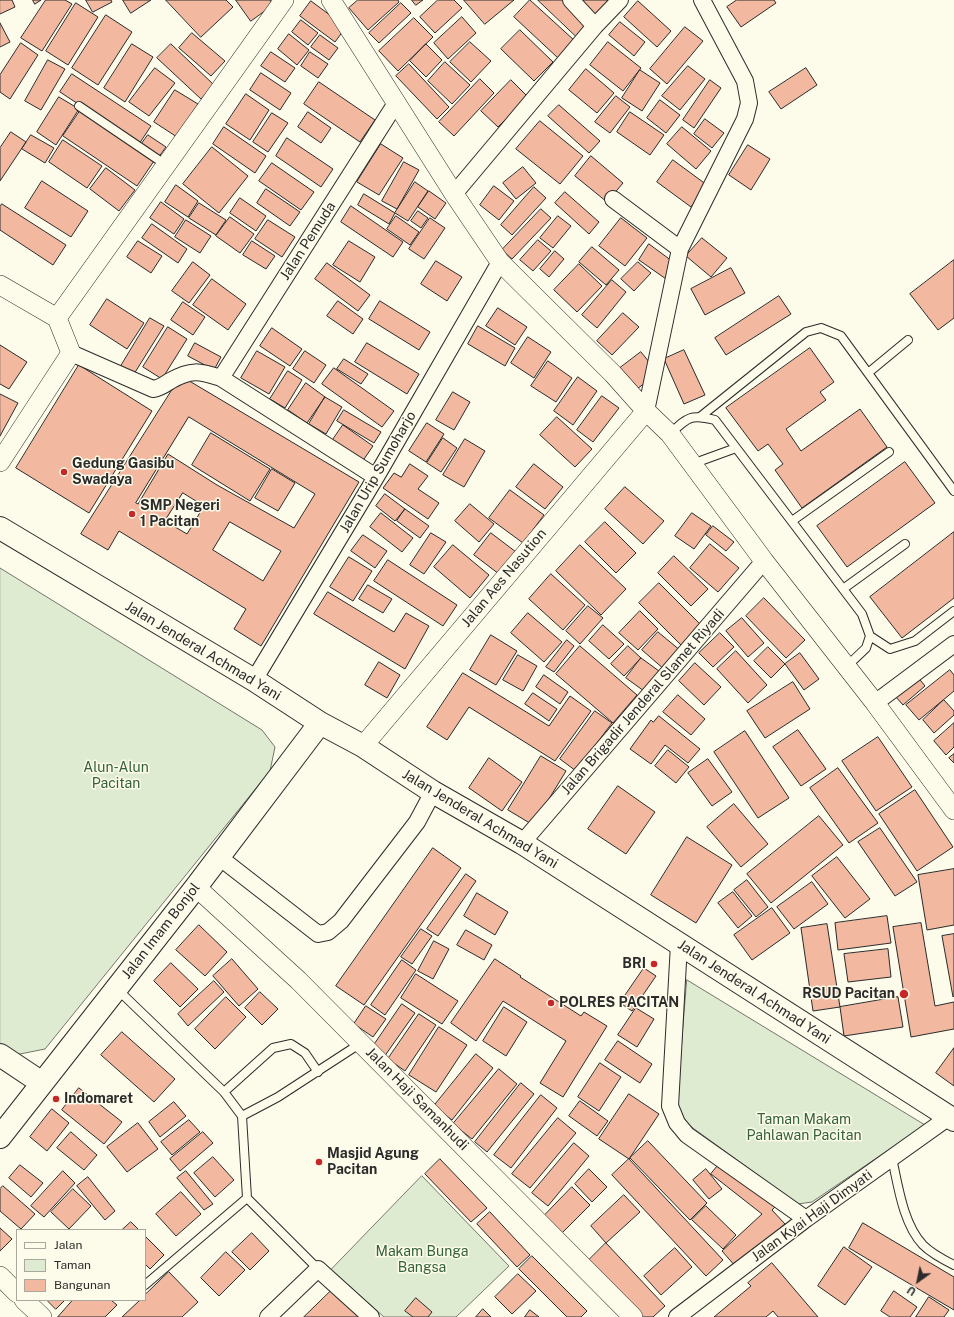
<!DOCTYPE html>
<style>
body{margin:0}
#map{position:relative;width:954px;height:1317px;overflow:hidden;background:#fdfbea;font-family:"Public Sans",sans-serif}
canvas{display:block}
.legend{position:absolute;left:16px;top:1229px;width:130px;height:72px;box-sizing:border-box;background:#fdfbea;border:1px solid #a9a89e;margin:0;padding:5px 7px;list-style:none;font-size:12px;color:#2b2b2b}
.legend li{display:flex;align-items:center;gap:8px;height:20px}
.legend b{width:20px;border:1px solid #a9a89e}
.north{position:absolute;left:898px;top:1261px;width:40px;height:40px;-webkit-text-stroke:3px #fdfbea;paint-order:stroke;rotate:213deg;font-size:11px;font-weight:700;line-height:16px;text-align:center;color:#2b2b2b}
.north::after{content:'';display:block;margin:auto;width:14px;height:18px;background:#2b2b2b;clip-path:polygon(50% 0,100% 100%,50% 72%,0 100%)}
</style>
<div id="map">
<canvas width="954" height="1317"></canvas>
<ul class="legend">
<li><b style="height:5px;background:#fdfbea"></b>Jalan</li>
<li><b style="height:11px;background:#deebd1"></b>Taman</li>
<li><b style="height:11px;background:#f2b8a0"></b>Bangunan</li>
</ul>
<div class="north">U</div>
</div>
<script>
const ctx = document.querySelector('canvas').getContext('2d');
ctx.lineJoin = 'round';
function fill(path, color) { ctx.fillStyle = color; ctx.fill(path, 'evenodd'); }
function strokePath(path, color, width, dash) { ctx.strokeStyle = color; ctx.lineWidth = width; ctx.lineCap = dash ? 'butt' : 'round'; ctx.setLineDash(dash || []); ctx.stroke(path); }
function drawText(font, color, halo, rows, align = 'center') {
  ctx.font = font + ' "Public Sans",sans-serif'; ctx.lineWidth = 3; ctx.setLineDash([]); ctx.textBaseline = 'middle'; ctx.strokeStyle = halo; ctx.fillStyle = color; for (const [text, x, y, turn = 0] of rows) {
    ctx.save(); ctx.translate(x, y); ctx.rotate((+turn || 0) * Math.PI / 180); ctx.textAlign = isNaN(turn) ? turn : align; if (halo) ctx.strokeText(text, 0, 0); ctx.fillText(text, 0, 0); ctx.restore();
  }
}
const green = new Path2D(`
 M0,568L262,730L275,747L270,771L45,1049L5,1057L0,1054Z
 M687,980L925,1125L812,1202L798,1204L686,1123L677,1103Z
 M422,1176L509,1266L456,1317H384L331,1270Z`);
fill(green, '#deebd1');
strokePath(green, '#74746e', 1);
const building = new Path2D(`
 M0,0H12L15,7L0,14Z
 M33,0H41L35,4Z
 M46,0H65L72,4L42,51L21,38Z
 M86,0H111L112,2L93,12Z
 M123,0H151L131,13Z
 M166,0H226L233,7L201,37Z
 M236,0H270L273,5L251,21Z
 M358,0H398L399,2L368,30L349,8Z
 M412,0H423L416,5Z
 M438,0H454L462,8L435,33L420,17Z
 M464,0H514L485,24Z
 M530,0L575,41L558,58L514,17Z
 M538,0H565L589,23L576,36Z
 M577,0H607L610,3L597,18Z
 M737,0H774L776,3L741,27L727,7Z
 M311,1L346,27L335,42L300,16Z
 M638,1L671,31L657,47L624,17Z
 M76,3L98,17L68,65L46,51Z
 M401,3L411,13L379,43L369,33Z
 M106,15L132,32L98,85L72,68Z
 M462,17L476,33L448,59L434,43Z
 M414,18L433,37L398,71L379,51Z
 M301,20L318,33L308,45L292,32Z
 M620,22L645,42L634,56L609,35Z
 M0,23L10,42L0,47Z
 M685,27L703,41L667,84L650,69Z
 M520,30L553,62L534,81L501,49Z
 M192,33L225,61L211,76L179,48Z
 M289,34L309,50L297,65L278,49Z
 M320,35L338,48L329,60L311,47Z
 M470,42L491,61L471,82L450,62Z
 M608,42L641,68L623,91L590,65Z
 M21,43L38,55L10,99L0,92V75Z
 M132,44L153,57L125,102L104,88Z
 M171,44L214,85L201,99L157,58Z
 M426,44L442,60L426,77L410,61Z
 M271,52L295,68L285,82L261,66Z
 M310,52L328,64L318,78L301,66Z
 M48,60L65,69L41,110L25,101Z
 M445,62L470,85L452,104L428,81Z
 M409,64L449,107L437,119L396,76Z
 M688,66L705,79L680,110L662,96Z
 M155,68L175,83L149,116L129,102Z
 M806,68L817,85L781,109L769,92Z
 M586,69L614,93L597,113L569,90Z
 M640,70L660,83L642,111L622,98Z
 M261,73L291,93L280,110L250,90Z
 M72,74L151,126L139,144L60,92Z
 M480,79L494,93L454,136L439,122Z
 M511,80L528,97L498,127L481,111Z
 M710,80L721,88L694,128L683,120Z
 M319,82L375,120L360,142L304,104Z
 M175,90L198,104L177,137L154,122Z
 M246,94L269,110L250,140L226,124Z
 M616,96L630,107L610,133L595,122Z
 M59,97L79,109L56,145L37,132Z
 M660,100L680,115L666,133L647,118Z
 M559,105L600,141L589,153L548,116Z
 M80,111L154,161L137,186L63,136Z
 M308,112L331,128L321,143L298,127Z
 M630,112L664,135L650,155L617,132Z
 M272,113L288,123L268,152L253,142Z
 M705,119L724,133L712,148L694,134Z
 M540,121L583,156L560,184L516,149Z
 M224,127L266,156L255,173L213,144Z
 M682,127L711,151L696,169L667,144Z
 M11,132L26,142L0,181V148Z
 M31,135L54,148L45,163L22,149Z
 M148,135L166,147L158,158L140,146Z
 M287,138L333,169L321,187L276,156Z
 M63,140L102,166L87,188L49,162Z
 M381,144L403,158L379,195L357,182Z
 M748,145L770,159L751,190L729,175Z
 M212,147L248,176L219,213L183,184Z
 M591,156L623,183L607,202L575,176Z
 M673,160L707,185L691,207L657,182Z
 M404,162L419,170L397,209L382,201Z
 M272,163L314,192L301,210L259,181Z
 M523,167L536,183L516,199L503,183Z
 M106,168L135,190L119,211L90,189Z
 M42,181L88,211L71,237L25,208Z
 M415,182L428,191L408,221L395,213Z
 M176,185L198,201L188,217L165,202Z
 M494,186L514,201L499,220L480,205Z
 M534,187L546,198L512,235L501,225Z
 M266,189L300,212L290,226L257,203Z
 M429,191L446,203L435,219L418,207Z
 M565,192L599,222L589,234L555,203Z
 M364,194L395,213L389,224L358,205Z
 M240,198L266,216L256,231L230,213Z
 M161,202L184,219L174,234L150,218Z
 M199,203L226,220L216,235L189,218Z
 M2,204L66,245L53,265L0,230V207Z
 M351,206L403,242L393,257L341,222Z
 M541,209L551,218L512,259L502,250Z
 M418,211L428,218L421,228L411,221Z
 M396,216L419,232L410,245L387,229Z
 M558,216L571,226L553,248L540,238Z
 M230,217L254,234L240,253L216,236Z
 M430,218L445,228L424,259L409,249Z
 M621,218L647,238L625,266L599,246Z
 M186,220L211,236L200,253L175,237Z
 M268,220L295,237L282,257L255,239Z
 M152,224L187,249L178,263L142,238Z
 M702,238L727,258L711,277L686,256Z
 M538,240L551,251L533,271L520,260Z
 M138,241L162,256L151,273L127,257Z
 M252,241L275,256L266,269L243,255Z
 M349,241L375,257L360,282L333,265Z
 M649,244L676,264L666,279L639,260Z
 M592,247L619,270L606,285L579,262Z
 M555,251L564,259L549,277L540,269Z
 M954,260V318L938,330L910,294Z
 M436,261L462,277L447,301L421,284Z
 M193,262L210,275L189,303L172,291Z
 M638,262L651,273L634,291L621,279Z
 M327,263L370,295L358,311L315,279Z
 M579,264L602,286L577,312L554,290Z
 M731,268L745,293L705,315L691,289Z
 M212,279L246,304L228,330L193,305Z
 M612,280L626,292L597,328L582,315Z
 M779,296L791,314L726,355L715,338Z
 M107,299L144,323L127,349L90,325Z
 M338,301L363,319L353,334L327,316Z
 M380,301L430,332L419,350L369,319Z
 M183,302L205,317L193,335L171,320Z
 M498,308L527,327L515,345L486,326Z
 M623,313L639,327L612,355L597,341Z
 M150,318L164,326L134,374L121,366Z
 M478,326L515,348L505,366L468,344Z
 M168,327L187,339L162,379L143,367Z
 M272,328L302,349L290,366L260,346Z
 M528,337L551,352L534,378L511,363Z
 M195,343L221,357L214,370L188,356Z
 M367,343L419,374L407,394L355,362Z
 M0,345L27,362L9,389L0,384Z
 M810,348L834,382L820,392L826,400L786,429L801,451L860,409L887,447L802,508L775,470L783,464L768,444L758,451L726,408Z
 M684,350L705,395L684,404L664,359Z
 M257,351L285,367L269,394L241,378Z
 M305,351L326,365L314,383L293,369Z
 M641,352L658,373L637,389L620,368Z
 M344,359L368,374L361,384L337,369Z
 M548,361L572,378L556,402L531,386Z
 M79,365L152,411L89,513L16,468Z
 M334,368L394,411L382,427L322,384Z
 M288,371L302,380L285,408L270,399Z
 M181,376L359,482L261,646L234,629L246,609L119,531L108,550L81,534ZM189,417L315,494L294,528L217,485L168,454L138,504L136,503ZM183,493L204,506L187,534L165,521ZM230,522L281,551L263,581L213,550Z
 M578,377L597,391L573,425L554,411Z
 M306,383L325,397L307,423L288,410Z
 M453,392L470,402L454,430L436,420Z
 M0,394L18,403L0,436Z
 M602,396L619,408L593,442L577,430Z
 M325,397L342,407L326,434L309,424Z
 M344,410L381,432L374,443L337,421Z
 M557,417L592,449L575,467L540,435Z
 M427,423L444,434L426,462L409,451Z
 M343,425L373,446L362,462L332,441Z
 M211,433L270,469L250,501L192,465Z
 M443,438L457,448L441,472L427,463Z
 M465,439L485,451L464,487L443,475Z
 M905,462L935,503L847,567L817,526Z
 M410,464L428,476L418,489L439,503L428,519L383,488L394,473L401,477Z
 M534,464L563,487L545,509L516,487Z
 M272,469L295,483L278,511L255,498Z
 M625,487L664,521L643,544L605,509Z
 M510,490L544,515L523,543L489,518Z
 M385,494L405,509L395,521L376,506Z
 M470,504L494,524L479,542L455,521Z
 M405,509L429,526L420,538L397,521Z
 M381,513L413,538L402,552L370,527Z
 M692,513L711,526L694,549L675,536Z
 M605,522L636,553L616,573L585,542Z
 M713,526L734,542L726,551L706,535Z
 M954,532V598L902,638L870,597Z
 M431,533L446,542L424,574L410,565Z
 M491,533L516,552L499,574L474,555Z
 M363,535L387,551L375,568L351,551Z
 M710,544L739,568L718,592L690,568Z
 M453,545L489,575L470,598L434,567Z
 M580,545L626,589L601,615L556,571Z
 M674,556L708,589L691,606L658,573Z
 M349,557L372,571L353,601L330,587Z
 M388,560L457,605L443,626L374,581Z
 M551,574L585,605L563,630L529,599Z
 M659,583L702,626L682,646L639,603Z
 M368,585L392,599L383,613L359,599Z
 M328,592L394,632L406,613L429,626L405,669L314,614Z
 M764,598L805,640L786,658L746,616Z
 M588,606L603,618L580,644L566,631Z
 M640,611L658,629L638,650L619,633Z
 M528,613L562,642L544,662L511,633Z
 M742,618L764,643L748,657L726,631Z
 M603,625L624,644L609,659L589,641Z
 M658,632L681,651L665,670L642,650Z
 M720,633L734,647L713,667L699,653Z
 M491,635L517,651L496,685L470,670Z
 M567,640L574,646L554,672L546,667Z
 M580,646L637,695L613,723L556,674Z
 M628,646L641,658L624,676L611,664Z
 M768,647L785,664L771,678L754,661Z
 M736,651L767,685L748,703L717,669Z
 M800,653L819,679L804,690L785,664Z
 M518,655L537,666L523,691L503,680Z
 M641,658L659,671L644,691L626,678Z
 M379,662L400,675L387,698L365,685Z
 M695,663L721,687L704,705L679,681Z
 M950,670L954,675V691L919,720L906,705Z
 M463,673L549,726L570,696L591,711L555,761L469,707L447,740L427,727Z
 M544,675L568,692L560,704L536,687Z
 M917,676L925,686L903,705L895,696Z
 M793,682L810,709L765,738L747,711Z
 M533,693L557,709L549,721L525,704Z
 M678,695L705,719L691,735L663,712Z
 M944,700L954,711V715L934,733L923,720Z
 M595,711L612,723L576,771L560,759Z
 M659,716L700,749L688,763L665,745L651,764L630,749L651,720L653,722Z
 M954,723V747L946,755L934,741Z
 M798,730L826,769L801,786L773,747Z
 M745,731L789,798L758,818L714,752Z
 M878,737L912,787L876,811L842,761Z
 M668,750L689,767L676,783L655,766Z
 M954,754V763L949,758Z
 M541,756L566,771L533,825L508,810Z
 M489,758L522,782L502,811L469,788Z
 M708,759L732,792L712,806L688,773Z
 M838,768L878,823L849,843L810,788Z
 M618,786L655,812L626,854L588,829Z
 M915,790L953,847L917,871L879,814Z
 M734,804L768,844L741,867L707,827Z
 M819,816L843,845L771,903L747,874Z
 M880,828L917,882L895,896L858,842Z
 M687,837L732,865L696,923L651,895Z
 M433,848L461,868L364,1005L336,986Z
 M837,857L870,899L845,918L812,876Z
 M954,869V925L927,930L918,875Z
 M466,874L476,881L438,936L427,929Z
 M747,880L768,907L756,917L734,890Z
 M812,882L828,904L794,929L777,907Z
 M733,892L752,916L738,928L718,903Z
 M477,893L508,912L495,935L464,916Z
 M772,908L790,933L752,960L734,935Z
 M887,916L891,943L838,950L835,923Z
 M921,923L935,1006L954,1002V1029L911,1037L893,927Z
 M827,924L840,1007L813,1011L801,928Z
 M199,925L227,952L205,976L176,950Z
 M421,929L432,936L412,964L401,957Z
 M466,930L492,945L484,960L457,945Z
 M954,934V996L953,997L942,936Z
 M434,941L449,949L433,979L418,971Z
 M888,949L891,977L848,982L844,954Z
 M232,959L258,989L239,1006L213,976Z
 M495,959L521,976L520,977L581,1016L584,1012L607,1026L563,1097L540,1083L566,1041L503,1001L476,1041L451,1023Z
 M402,960L416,970L385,1015L371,1005Z
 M171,963L198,989L180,1007L154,981Z
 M644,968L656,976L632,1011L620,1003Z
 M416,974L458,1001L442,1024L401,998Z
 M214,981L224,992L188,1026L178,1014Z
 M260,992L278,1009L262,1025L245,1008Z
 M226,997L246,1017L215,1049L195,1029Z
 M898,997L903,1027L844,1036L840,1007Z
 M402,1004L415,1013L384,1057L372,1048Z
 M366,1006L386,1019L373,1037L354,1024Z
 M504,1007L527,1022L506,1056L483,1041Z
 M636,1008L654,1019L637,1047L618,1035Z
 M419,1014L436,1025L405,1071L388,1059Z
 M439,1027L467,1045L436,1092L409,1075Z
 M122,1032L175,1079L154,1102L101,1055Z
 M618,1041L652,1064L640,1083L605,1060Z
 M954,1048V1086L936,1073Z
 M476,1054L493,1068L452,1120L434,1106Z
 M600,1063L621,1077L599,1111L578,1097Z
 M499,1069L517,1084L472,1139L453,1124Z
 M521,1083L534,1094L487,1152L475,1142Z
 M79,1088L122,1122L104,1144L62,1110Z
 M629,1094L659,1114L629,1159L599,1139Z
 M541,1095L557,1108L511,1168L494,1155Z
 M580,1101L608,1121L597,1136L569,1116Z
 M174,1102L186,1116L160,1137L149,1122Z
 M52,1109L69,1123L47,1151L30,1137Z
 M558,1118L576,1133L530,1188L512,1174Z
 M189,1120L200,1132L172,1155L161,1142Z
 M138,1123L158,1149L127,1172L107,1147Z
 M71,1132L97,1155L84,1170L57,1148Z
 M203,1132L213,1143L180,1171L170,1159Z
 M648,1141L707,1203L690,1220L630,1158Z
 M574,1143L589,1156L548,1206L532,1193Z
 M213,1157L234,1180L215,1197L194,1173Z
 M440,1159L487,1208L471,1222L425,1174Z
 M629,1159L723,1260L706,1276L612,1175Z
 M720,1163L775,1207L772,1210L785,1224L736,1267L722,1251L762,1214L711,1174Z
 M20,1165L43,1183L31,1197L9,1178Z
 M589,1169L607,1187L592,1202L575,1184Z
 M706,1169L722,1189L709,1199L693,1180Z
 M63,1171L75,1183L44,1217L31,1206Z
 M186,1171L213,1204L204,1210L177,1178Z
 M88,1177L115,1211L105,1220L77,1186Z
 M3,1186L35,1214L21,1229L0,1211V1189Z
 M572,1187L590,1205L562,1233L545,1215Z
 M73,1189L91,1206L69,1229L51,1212Z
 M181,1192L201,1214L176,1236L156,1214Z
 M624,1195L640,1212L606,1243L591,1226Z
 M706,1206L736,1235L723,1249L692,1220Z
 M490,1212L530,1255L517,1267L477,1224Z
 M131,1222L139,1230H122Z
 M863,1223L954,1277V1310L849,1248Z
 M0,1228L12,1239L0,1251Z
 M252,1233L269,1251L250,1270L232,1252Z
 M145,1236L164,1255L150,1269L145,1264Z
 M606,1243L665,1306L653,1317H640L588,1261Z
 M844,1247L872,1267L845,1305L818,1286Z
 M675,1248L692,1267L661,1295L644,1276Z
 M226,1252L245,1270L219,1296L201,1278Z
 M532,1256L587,1311L581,1317H567L519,1269Z
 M772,1263L818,1317H778L773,1311L766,1317H714L751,1286L748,1283Z
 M169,1272L198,1302L182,1317H122L140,1300H145V1295Z
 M518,1274L536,1291L512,1314L495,1297Z
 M333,1289L362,1313L358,1317H304Z
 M894,1291L917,1307L910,1317H890L881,1311Z
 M929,1297L949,1310L944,1317H916Z
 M416,1298L432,1312L428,1317H413L405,1311Z
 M47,1300H65L56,1309Z
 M73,1300H111L117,1305L105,1317H58Z
 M483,1309L491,1317H476Z
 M530,1310L539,1317H525Z`);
fill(building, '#f2b8a0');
strokePath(building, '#2b2b2b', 1);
const service = new Path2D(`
 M79,106L166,165
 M868,373L908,340
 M700,417L806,332L821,328L841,336L954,491
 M670,434C688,417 690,414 715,420L862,614L870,636L866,648L846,667
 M692,464L736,448
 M792,521L889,452
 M843,589L905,544
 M870,636L890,649L915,641L954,611
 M117,989L224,1092L242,1116L278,1097L361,1043
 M224,1092L273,1048L291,1044L305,1053L318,1072
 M242,1116L247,1198L318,1269
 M892,1158C898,1185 903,1224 923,1245C931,1253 944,1260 954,1265
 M145,1285L247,1198`);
const minor = new Path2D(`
 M571,0L595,26
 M454,194L595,26L620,0
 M613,199L680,249
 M71,353L153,389C160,388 164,385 170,381C191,369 199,371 221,378L376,477
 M221,378L396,103
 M646,411L680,249L745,119L749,103L745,81L702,0
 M254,680L376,477L500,262
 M875,703L954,644
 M522,843L764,561
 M219,857L318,934L328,932L341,921L417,822L433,792
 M679,944L670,1106L677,1123L687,1135L806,1219
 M268,1317L318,1269L371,1317
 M677,1317L806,1219L949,1117`);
const tertiary = new Path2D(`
 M331,0L454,194L500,262L613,374L646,411L670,434L764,561L875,703L954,810
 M0,285L57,318L71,353L0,462
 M57,318L284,0
 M363,746L646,411
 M196,887L298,980L633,1317
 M0,1276L17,1293
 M24,1300L42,1317`);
const secondary = new Path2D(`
 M0,528L254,680L320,723L363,746L433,792L522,843L954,1120
 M0,1055L42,1083
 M0,1137L196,887L320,723`);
strokePath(service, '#2b2b2b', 10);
strokePath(minor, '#2b2b2b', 18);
strokePath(tertiary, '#2b2b2b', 20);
strokePath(secondary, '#2b2b2b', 24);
strokePath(service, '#fdfbea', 8);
strokePath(minor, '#fdfbea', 16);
strokePath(tertiary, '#fdfbea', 19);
strokePath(secondary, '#fdfbea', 22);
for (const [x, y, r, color] of [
 [64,472,4,"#c62828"],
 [132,514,4,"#c62828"],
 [654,964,4,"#c62828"],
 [904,994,5,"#c62828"],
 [551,1003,4,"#c62828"],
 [56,1099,4,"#c62828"],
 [319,1162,4,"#c62828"]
]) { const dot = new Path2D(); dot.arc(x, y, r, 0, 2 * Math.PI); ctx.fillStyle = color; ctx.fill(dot); strokePath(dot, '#fdfbea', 1.5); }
drawText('14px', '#2b2b2b', '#fdfbea', [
 ["Jalan Pemuda",308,241,-57],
 ["Jalan Urip Sumoharjo",378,472,-60],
 ["Jalan Aes Nasution",504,578,-50],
 ["Jalan Jenderal Achmad Yani",203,651,31],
 ["Jalan Brigadir Jenderal Slamet Riyadi",643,702,-49],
 ["Jalan Jenderal Achmad Yani",480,819,31],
 ["Jalan Imam Bonjol",161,931,-52],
 ["Jalan Jenderal Achmad Yani",754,992,33],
 ["Jalan Haji Samanhudi",417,1099,45],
 ["Jalan Kyai Haji Dimyati",812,1216,-36]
]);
drawText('bold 14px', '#2b2b2b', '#fdfbea', [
 ["Gedung Gasibu",72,464],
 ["Swadaya",72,480],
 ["SMP Negeri",140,506],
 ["1 Pacitan",140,522],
 ["BRI",646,964,"right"],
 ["RSUD Pacitan",895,994,"right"],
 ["POLRES PACITAN",559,1003],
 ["Indomaret",64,1099],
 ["Masjid Agung",327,1154],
 ["Pacitan",327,1170]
], 'left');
drawText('14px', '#34623c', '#fdfbea', [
 ["Alun-Alun",116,768],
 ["Pacitan",116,784],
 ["Taman Makam",804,1120],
 ["Pahlawan Pacitan",804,1136],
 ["Makam Bunga",422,1252],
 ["Bangsa",422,1268]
]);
</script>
